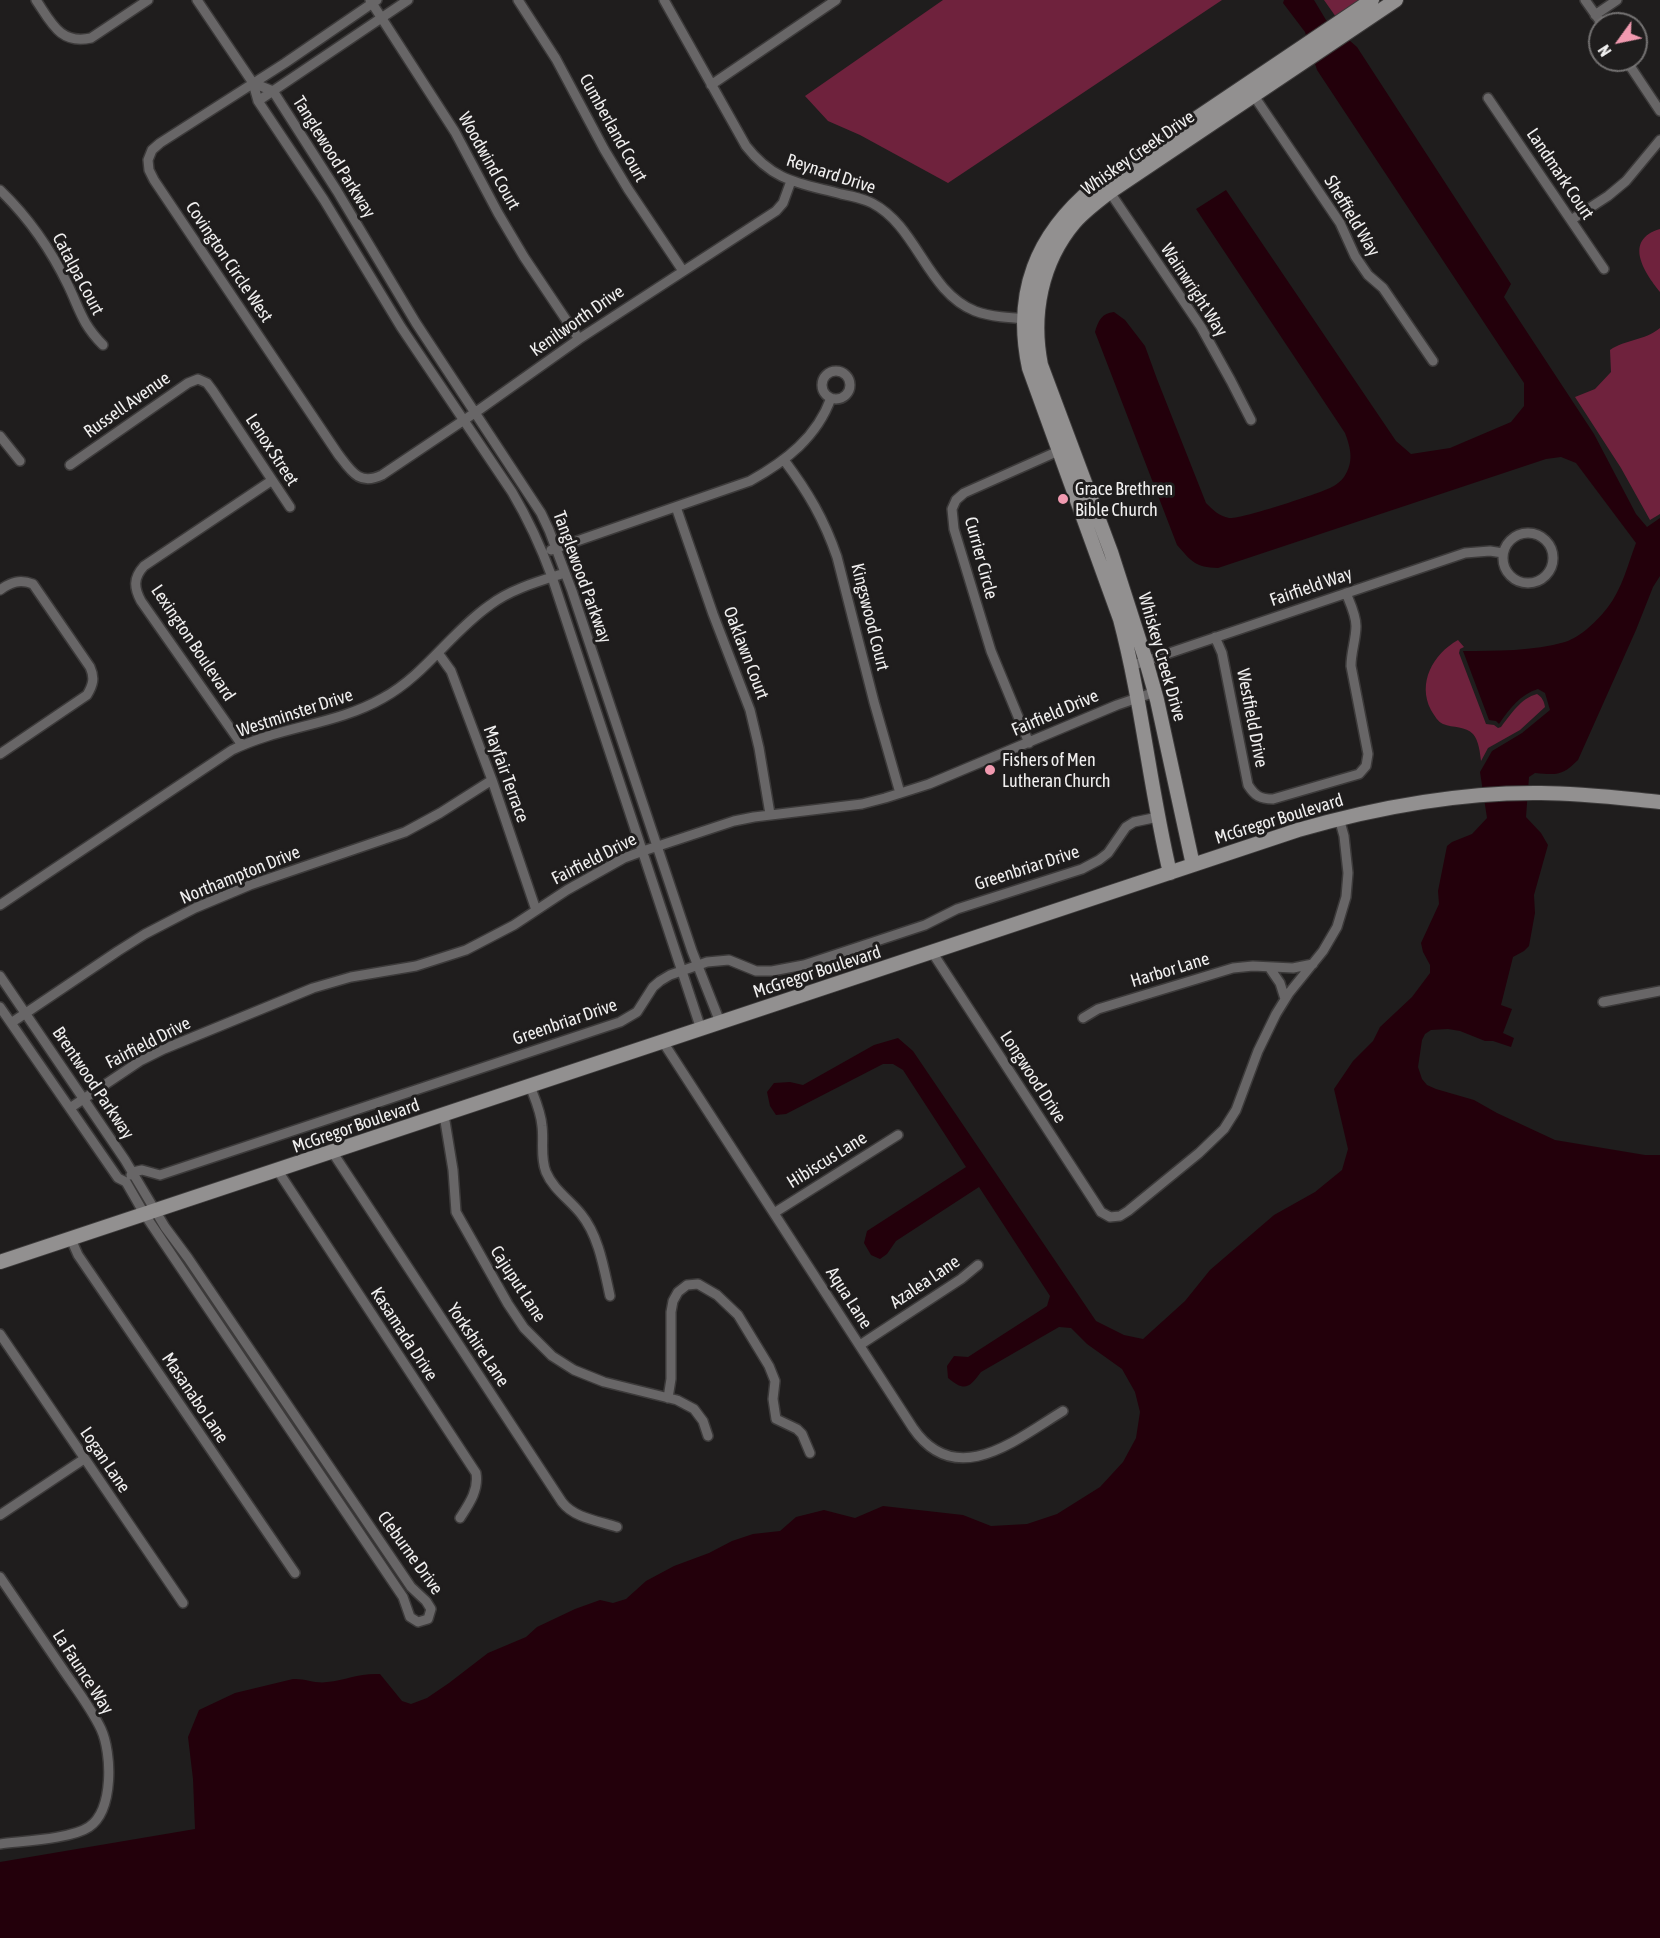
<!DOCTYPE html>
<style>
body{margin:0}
#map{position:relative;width:1660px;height:1938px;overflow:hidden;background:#1f1d1d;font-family:"Asap Condensed",sans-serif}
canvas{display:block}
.north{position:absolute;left:1588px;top:12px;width:60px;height:60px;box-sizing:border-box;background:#1f1d1d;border:2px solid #737171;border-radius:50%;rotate:237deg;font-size:16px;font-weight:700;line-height:24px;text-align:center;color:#f0efef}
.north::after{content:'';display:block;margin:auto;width:21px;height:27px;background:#f19ab0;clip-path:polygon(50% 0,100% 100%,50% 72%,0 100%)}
</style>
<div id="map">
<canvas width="1660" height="1938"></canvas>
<div class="north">N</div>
</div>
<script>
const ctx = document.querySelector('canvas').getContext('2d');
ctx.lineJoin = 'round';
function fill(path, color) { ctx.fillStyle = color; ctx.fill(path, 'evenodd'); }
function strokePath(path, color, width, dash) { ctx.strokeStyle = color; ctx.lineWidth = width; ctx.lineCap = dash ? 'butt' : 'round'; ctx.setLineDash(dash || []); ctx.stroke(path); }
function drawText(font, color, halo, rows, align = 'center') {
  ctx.font = font + ' "Asap Condensed",sans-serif'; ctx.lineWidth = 6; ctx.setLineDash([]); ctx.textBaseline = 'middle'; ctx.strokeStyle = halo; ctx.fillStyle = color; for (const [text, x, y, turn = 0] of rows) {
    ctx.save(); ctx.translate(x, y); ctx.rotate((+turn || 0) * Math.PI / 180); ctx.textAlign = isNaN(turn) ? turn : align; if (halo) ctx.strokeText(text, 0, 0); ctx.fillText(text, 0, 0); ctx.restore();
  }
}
fill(new Path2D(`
 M943,0H1222L948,183L860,135L828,121L805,96Z
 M1324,0H1361L1336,17Z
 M1660,229V292C1644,272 1623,240 1660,229Z
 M1660,328V514L1650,520L1621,468L1575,397L1595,389L1611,372L1610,350C1626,339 1644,341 1660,328Z
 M1458,640L1464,647L1460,649L1459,653L1486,724L1494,725L1498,728L1501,727C1511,714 1521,698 1537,694C1542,697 1544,701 1545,707L1520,730L1488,748L1481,761C1480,753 1479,741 1473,734C1466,726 1453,728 1443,724C1438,722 1434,715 1431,710C1417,683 1433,654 1458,640Z`), '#6f223d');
fill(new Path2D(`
 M1284,0H1314L1326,20L1357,47L1511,284L1504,297L1594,434L1636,514L1647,527L1660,518V576L1653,587L1636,630L1578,760C1562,776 1557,775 1535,773L1529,777L1526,817L1541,833L1548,845L1534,895L1535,913L1529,946L1524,951L1513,957L1501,1005L1512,1009L1503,1033L1514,1038L1511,1047L1493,1041H1485L1460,1031L1448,1029L1431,1030L1425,1034L1422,1040L1418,1067L1422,1079L1427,1085L1436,1089L1474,1100L1497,1113L1555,1140L1645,1155H1660V1938H0V1862L195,1829L193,1779L188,1737L199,1710L235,1693L293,1679C304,1678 316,1684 327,1682C347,1680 358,1673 380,1674L402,1701L411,1704L427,1698L449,1683L488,1653L526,1637L537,1627L575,1609L600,1600L613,1603L626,1599L646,1581L674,1566L709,1553L732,1541L753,1534L780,1531L796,1517L824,1510L855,1518L883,1506L963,1515L991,1526L1027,1524L1057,1514L1100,1487L1123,1462L1136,1438L1140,1412L1135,1392L1122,1369L1087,1344L1071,1328L1059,1327L981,1372C969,1388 965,1392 948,1378L947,1366L954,1356L968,1357L1047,1306L1050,1296L979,1187L896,1241L887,1254L880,1259L871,1255L864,1243L867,1231L966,1167L903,1070L893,1064H883L786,1114L776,1115L770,1106L767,1092L774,1083L790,1082L803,1085L874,1045L898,1038L913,1051L1096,1321L1124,1335L1143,1339L1185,1301L1210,1270L1274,1215L1315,1192L1342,1170L1348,1149L1334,1089L1353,1061L1373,1041L1380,1027L1412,997L1430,973V965L1423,952L1421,943L1439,904L1438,891L1447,846L1452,842L1472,834L1487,818L1480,772L1492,751L1522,733L1550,710L1545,693L1538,689C1521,694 1509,709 1499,724L1496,721L1489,720L1463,651C1495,651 1534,651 1565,642C1581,637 1598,620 1608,607C1622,589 1628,564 1636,543L1576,463L1561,457L1546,459L1218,568C1195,567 1192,562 1177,545L1095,332C1098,321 1102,313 1114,312L1125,320L1145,346L1157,379L1206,503C1213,510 1219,516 1229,518C1239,520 1317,494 1330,488C1335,486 1341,481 1344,477C1354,462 1351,449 1345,433L1196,209L1226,190L1396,441L1411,454L1450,448L1511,422L1524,406V383L1317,70L1305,32L1283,3Z`), '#23000b');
const street = new Path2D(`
 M36,0C51,22 60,45 91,38L148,0
 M197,0L253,83L258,101L324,200L401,327L512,492C528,519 541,547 552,577L701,1029
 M370,0L455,132L498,213L524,257L579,339
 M377,0L285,63L160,143L152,150L148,160L149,170L154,180L338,454C351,471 359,486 382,475L476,412L579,339L776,211L783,203L791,181
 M518,0L556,59L604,149L628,189L683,271
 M664,0L746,146C774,182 800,183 841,194C852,196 862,198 872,203C918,227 926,291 975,311C991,317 1011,318 1029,319
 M1585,0L1602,24
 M1595,15L1617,0
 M1626,60L1660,111
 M253,83L273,91L337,191L416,323L541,513L549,530L572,591L692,951L720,1022
 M711,85L836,0
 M1252,93L1340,223L1355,256L1368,275L1383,288L1433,361
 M1488,98L1604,269
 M258,101L408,0
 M1107,188L1201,327L1231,381L1251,420
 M0,190C28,217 51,250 68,285C80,310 82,324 103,345
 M1571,220L1608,196L1626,181L1660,140
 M822 385a14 14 0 1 1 28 0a14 14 0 1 1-28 0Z
 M0,436L20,461
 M784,460C808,492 824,519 837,557L874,702L900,793
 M70,465L188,383L198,379L207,383L213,391L290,507
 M676,507L713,614L750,710L759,748L770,814
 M1503 558a25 25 0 1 1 50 0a25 25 0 1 1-50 0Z
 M551,550L750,481C786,461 817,437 831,398
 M0,590C11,582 20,579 33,584L90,667C95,678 93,685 87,695L0,754
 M1215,637L1222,653L1248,785C1255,796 1260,799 1273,799L1359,774L1366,766L1368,754L1351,666C1351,652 1356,639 1356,626C1356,615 1350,603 1346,593
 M438,653L451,671L492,780L536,910
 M1131,666L1465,553L1490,551L1503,553
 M1029,743L991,651L954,529L952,509L956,500L964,493L1063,449
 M242,745L141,601C134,588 133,578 144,566L271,481
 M0,905L232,750C281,726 336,725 383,698C425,675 451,632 490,605C511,589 540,581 565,573
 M932,952L1096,1204L1101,1212L1110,1217L1120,1216L1128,1211L1199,1153L1224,1129L1236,1110L1258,1051L1276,1014L1289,993L1323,951L1337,927L1346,897L1348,873L1344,836L1339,818
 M1269,967L1280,983L1285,999
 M0,976L125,1160L165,1227L188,1258L411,1587L426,1601L431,1609L428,1619L418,1622L410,1617L403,1597L145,1215L126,1182L118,1178L0,1007
 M1603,1002L1660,991
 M1083,1018L1098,1009L1233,968L1253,966L1293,968L1313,964
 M11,1023L118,951L145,934L195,908L250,885L405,832L440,813L492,780
 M663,1042L913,1428C956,1491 1017,1439 1063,1411
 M530,1086C535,1099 541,1112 542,1126C544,1141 540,1157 546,1172C553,1189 570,1200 581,1214C599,1236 604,1269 610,1296
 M70,1108L140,1061L164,1049L313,988L351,977L416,966L466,950L514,925L567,890L624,858L643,851L734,821L754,817L862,804L885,798L929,784L1117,705L1155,692
 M444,1115L453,1170L456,1212L508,1304L524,1328L552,1356L574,1370L604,1382L677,1400L694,1409L703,1421L708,1436
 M333,1153L562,1502C574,1518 599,1521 617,1527
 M278,1171L476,1473C479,1490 469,1504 460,1518
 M131,1175L133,1172L142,1170L160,1175L620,1022L637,1012L653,987L660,981L670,975L707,962L729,960L756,971H772L804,965L925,925L957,909L1082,869L1099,860L1108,853L1126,827L1134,822L1158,817
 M774,1213L898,1135
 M71,1239L78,1255L295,1573
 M0,1334L183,1603
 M860,1345L961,1279L978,1265
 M668,1398L671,1379V1312L673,1301L678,1292L687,1285L698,1284L717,1295L738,1315L769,1366L775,1381L773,1399L776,1419L797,1429L802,1434L810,1453
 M0,1515L84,1459
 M0,1577C21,1608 43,1640 64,1671C77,1690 91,1708 101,1729C112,1753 114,1810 89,1827C71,1839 22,1841 0,1844`);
const secondary = new Path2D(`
 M1193,865L1157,700L1146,661L1111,552L1041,365C1031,315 1041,262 1075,222C1085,211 1098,201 1110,192L1396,0
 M1170,873C1150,789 1142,702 1120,619L1029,368C1013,293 1036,235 1094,187L1372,0
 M0,1262L1298,830C1378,807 1458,792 1541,793C1581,793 1620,798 1660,802`);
strokePath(street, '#3c3a3a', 12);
strokePath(secondary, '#3c3a3a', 16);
strokePath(street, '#686667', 9);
strokePath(secondary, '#929090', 14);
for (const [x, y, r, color] of [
 [1063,499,6,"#f19ab0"],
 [990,770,6,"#f19ab0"]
]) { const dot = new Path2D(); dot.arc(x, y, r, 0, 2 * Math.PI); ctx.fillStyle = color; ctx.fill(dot); strokePath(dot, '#1f1d1d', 2); }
drawText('18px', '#f0efef', '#1f1d1d', [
 ["Cumberland Court",613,128,61],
 ["Whiskey Creek Drive",1138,153,-35],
 ["Tanglewood Parkway",334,157,58],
 ["Woodwind Court",489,161,61],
 ["Reynard Drive",831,174,18],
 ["Landmark Court",1560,174,56],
 ["Sheffield Way",1352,216,59],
 ["Covington Circle West",229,262,56],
 ["Catalpa Court",78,274,62],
 ["Wainwright Way",1194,290,57],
 ["Kenilworth Drive",577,321,-35],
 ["Russell Avenue",127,405,-35],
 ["Lenox Street",272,450,57],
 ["Currier Circle",981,558,75],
 ["Tanglewood Parkway",582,577,70],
 ["Fairfield Way",1311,587,-19],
 ["Kingswood Court",870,617,76],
 ["Lexington Boulevard",193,643,56],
 ["Oaklawn Court",746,653,69],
 ["Whiskey Creek Drive",1162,657,74],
 ["Westminster Drive",295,713,-18],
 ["Fairfield Drive",1055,713,-23],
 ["Westfield Drive",1252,718,79],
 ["Mayfair Terrace",506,774,70],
 ["McGregor Boulevard",1279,819,-17],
 ["Fairfield Drive",594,859,-27],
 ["Greenbriar Drive",1027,868,-18],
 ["Northampton Drive",240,875,-22],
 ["Harbor Lane",1170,970,-17],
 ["McGregor Boulevard",817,972,-18],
 ["Greenbriar Drive",565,1022,-19],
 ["Fairfield Drive",148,1043,-27],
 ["Longwood Drive",1033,1077,57],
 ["Brentwood Parkway",93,1083,56],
 ["McGregor Boulevard",356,1126,-19],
 ["Hibiscus Lane",827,1160,-32],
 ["Azalea Lane",925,1282,-34],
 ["Cajuput Lane",518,1284,57],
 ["Aqua Lane",849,1298,57],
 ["Kasamada Drive",404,1334,57],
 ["Yorkshire Lane",478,1345,56],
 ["Masanabo Lane",195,1398,56],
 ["Logan Lane",105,1460,56],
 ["Cleburne Drive",410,1553,54],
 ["La Faunce Way",83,1672,57]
]);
drawText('18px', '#f0efef', '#1f1d1d', [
 ["Grace Brethren",1075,489],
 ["Bible Church",1075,510],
 ["Fishers of Men",1002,760],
 ["Lutheran Church",1002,781]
], 'left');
</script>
